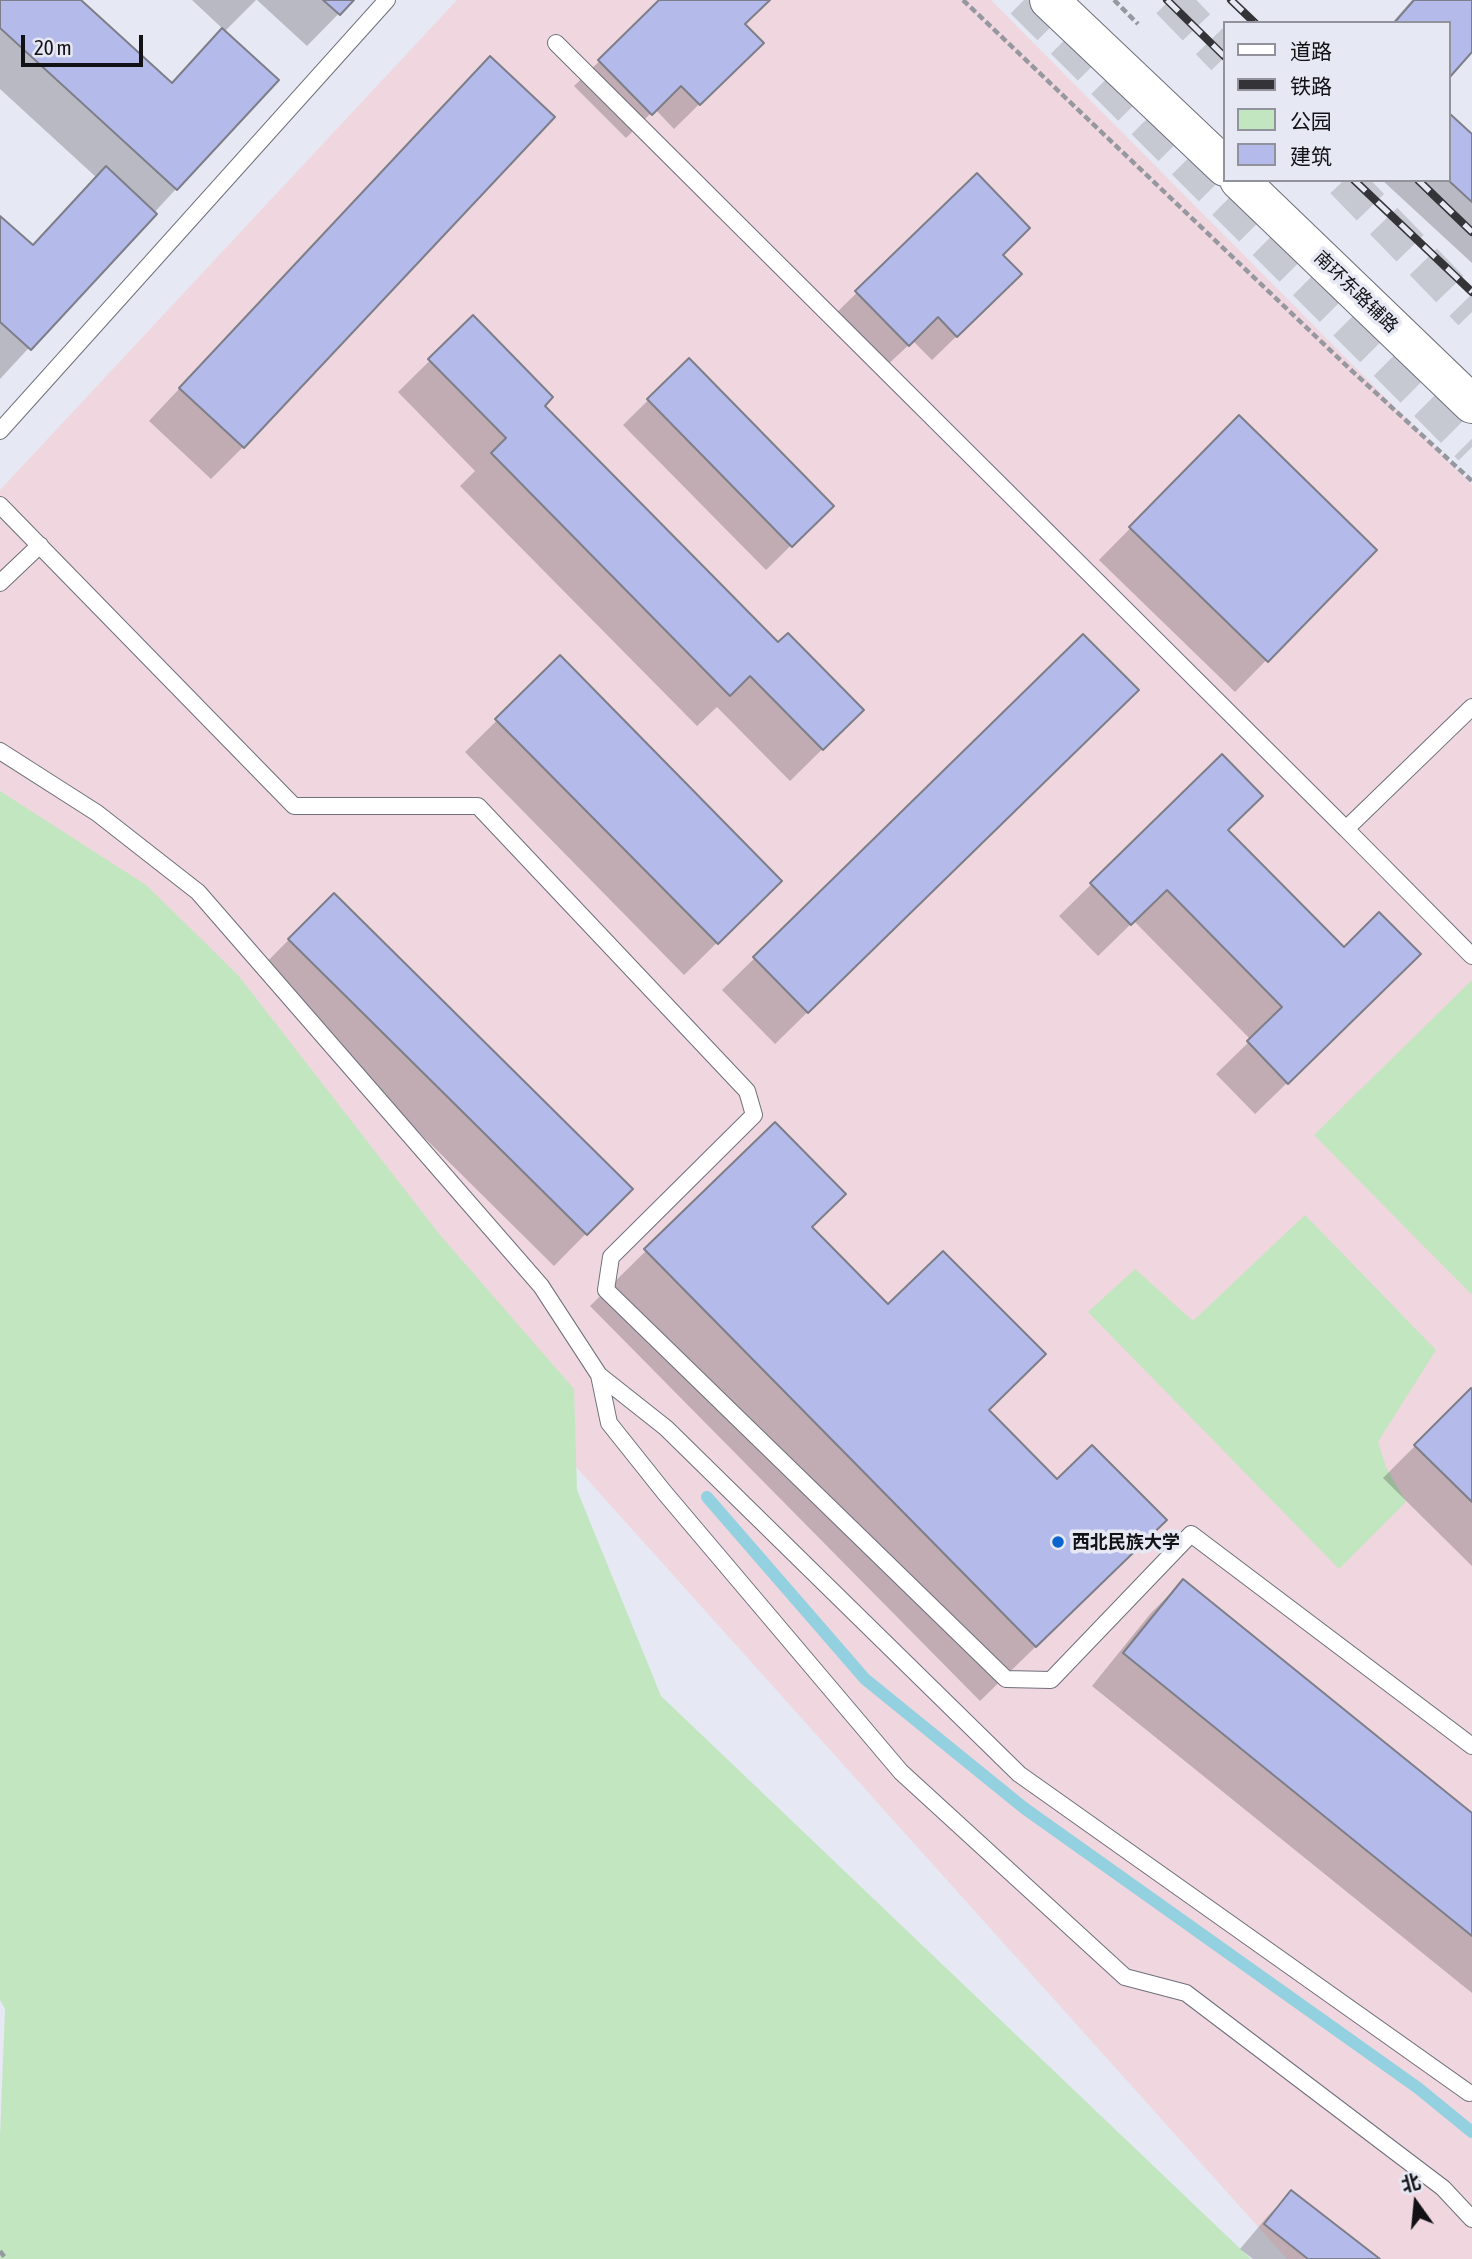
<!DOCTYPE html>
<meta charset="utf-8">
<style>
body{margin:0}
#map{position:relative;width:1472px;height:2259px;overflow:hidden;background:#e6e8f3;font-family:"Asap Condensed","Noto Sans SC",sans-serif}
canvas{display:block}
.legend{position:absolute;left:1223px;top:21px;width:228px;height:161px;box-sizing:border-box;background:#e6e8f3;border:2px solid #91929b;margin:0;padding:9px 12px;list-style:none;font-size:21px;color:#121216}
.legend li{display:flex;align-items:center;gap:14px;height:35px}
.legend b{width:35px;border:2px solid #91929b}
.north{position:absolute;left:1381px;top:2168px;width:70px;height:70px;-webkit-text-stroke:5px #e6e8f3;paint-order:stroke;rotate:345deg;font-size:19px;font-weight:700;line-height:28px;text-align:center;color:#121216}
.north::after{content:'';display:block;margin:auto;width:24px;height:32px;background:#121216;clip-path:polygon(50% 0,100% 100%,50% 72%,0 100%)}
.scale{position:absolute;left:21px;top:35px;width:122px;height:32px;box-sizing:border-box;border:4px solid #121216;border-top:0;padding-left:9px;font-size:21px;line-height:24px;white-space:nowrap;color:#121216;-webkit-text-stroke:5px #e6e8f3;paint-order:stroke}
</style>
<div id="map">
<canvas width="1472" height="2259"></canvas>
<ul class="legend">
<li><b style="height:9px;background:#fff"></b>道路</li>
<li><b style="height:9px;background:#333338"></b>铁路</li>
<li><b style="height:19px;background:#c1e6c0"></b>公园</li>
<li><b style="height:19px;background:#b4bbea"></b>建筑</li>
</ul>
<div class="north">北</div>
<div class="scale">20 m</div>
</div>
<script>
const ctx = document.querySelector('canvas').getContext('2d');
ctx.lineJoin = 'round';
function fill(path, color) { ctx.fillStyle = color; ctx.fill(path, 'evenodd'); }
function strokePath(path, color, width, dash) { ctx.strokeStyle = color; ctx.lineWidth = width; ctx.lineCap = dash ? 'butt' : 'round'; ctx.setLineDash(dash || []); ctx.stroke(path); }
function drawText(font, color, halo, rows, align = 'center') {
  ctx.font = font + ' "Asap Condensed","Noto Sans SC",sans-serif'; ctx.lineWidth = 7; ctx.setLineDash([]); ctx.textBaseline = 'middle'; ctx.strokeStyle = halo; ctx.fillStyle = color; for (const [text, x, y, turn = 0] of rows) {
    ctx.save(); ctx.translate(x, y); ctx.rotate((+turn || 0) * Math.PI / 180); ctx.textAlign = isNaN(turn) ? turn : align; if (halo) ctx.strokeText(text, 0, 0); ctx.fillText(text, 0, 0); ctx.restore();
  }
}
fill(new Path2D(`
 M457,0H991L1472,485V2259H1287L0,825V490Z`), '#f0d7df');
fill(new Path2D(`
 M0,791L146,885L238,975L440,1235L574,1389L577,1490L661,1696L1251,2259H0V2138L5,2009L0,2000Z
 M1472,980V1295L1314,1135Z
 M1305,1215L1436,1350L1378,1442L1386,1467L1406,1502L1339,1569L1088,1312L1135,1269L1193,1321Z`), '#c1e6c0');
fill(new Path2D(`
 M0,0H79L170,84L223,29L192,0H256L224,32L176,189L0,379V218L31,246L97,178L0,89Z
 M257,0H352L307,46Z
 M662,0H768L744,24L737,67L674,129L655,109L626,138L574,86Z
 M1412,0H1472V49L1449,23H1392Z
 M458,91L243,447L211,479L149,421Z
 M1472,137V263L1382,180H1449Z
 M977,176L1000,256L995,299L932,360L913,341L883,369L832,317Z
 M473,318L542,406L778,645L862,710L790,781L717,707L697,726L460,486L475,471L398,392Z
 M689,360L831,506L766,570L623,425Z
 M1239,418L1374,550L1235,692L1099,560Z
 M1083,637L1104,722L775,1044L722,990Z
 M560,658L780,881L684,975L465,752Z
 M1222,756L1226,830L1344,949L1387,986L1255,1114L1216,1074L1251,1040L1134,921L1098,956L1059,916Z
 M333,895L630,1189L554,1266L257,972Z
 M775,1124L810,1227L987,1410L1109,1575L980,1701L590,1306Z
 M1471,1390L1472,1391V1566L1383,1478Z
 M1183,1581L1472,1815V1993L1092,1686L1151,1613Z
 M1291,2192L1377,2259H1253L1240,2249L1267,2217Z`), '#0003');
strokePath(new Path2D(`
 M707,1497L865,1679L1024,1808L1418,2088L1472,2132`), '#93d1e0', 12);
const building = new Path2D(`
 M0,0H81L172,83L222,28L279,80L177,190L0,28Z
 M323,0H354L340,15Z
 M659,0H770L745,24L764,43L700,105L681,86L652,115L598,60Z
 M1414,0H1472V52L1449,78V23H1394Z
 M490,56L555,117L244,448L179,388Z
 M1449,113L1472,134V202L1448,180Z
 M106,166L157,214L31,350L0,322V216L33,245Z
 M977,173L1030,228L1003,255L1022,274L957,337L938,317L909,346L855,291Z
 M473,315L553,397L545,406L778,642L788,633L864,710L823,750L750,676L730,696L491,453L506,438L428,359Z
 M689,358L834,506L792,547L647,399Z
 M1239,415L1377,550L1268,662L1129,527Z
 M1083,634L1139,690L808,1013L753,957Z
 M560,655L782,881L718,944L495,719Z
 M1222,754L1263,796L1228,830L1344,947L1379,912L1421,954L1288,1084L1247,1041L1282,1007L1167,890L1131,925L1090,883Z
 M334,893L633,1189L587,1235L288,939Z
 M775,1122L846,1194L812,1227L888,1304L943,1251L1046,1354L989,1410L1057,1479L1092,1445L1167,1520L1036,1647L644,1249Z
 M1471,1388L1472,1389V1502L1414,1445Z
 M1183,1579L1472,1813V1936L1123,1653Z
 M1291,2190L1380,2259H1308L1264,2224Z`);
fill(building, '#b4bbea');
strokePath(building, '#7d7e89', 2);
strokePath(new Path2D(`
 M1024,0L1472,447
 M1170,0L1225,57
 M1344,180L1472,312`), '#c6c8d2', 38, [38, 19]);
const service = new Path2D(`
 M556,43L1346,829
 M0,431L387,0
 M0,505L294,806H478L747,1091L754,1115L611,1257L606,1290L1006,1679L1051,1680L1191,1534L1472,1746
 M0,583L40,545
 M1472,707L1346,829L1472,956
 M0,751L97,813L198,892L541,1286L599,1375L666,1428L1019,1774L1469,2093
 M599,1375L609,1423L664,1492L901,1772L1125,1977L1186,1993L1443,2188L1472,2219`);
const primary = new Path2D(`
 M1049,0L1225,167
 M1239,180L1472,404`);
strokePath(service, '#6e707a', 18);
strokePath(primary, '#6e707a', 40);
strokePath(new Path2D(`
 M963,0L1351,370L1472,481
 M1114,0L1138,24
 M0,2251L6,2259`), '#9698a0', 4.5, [7, 3.5]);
strokePath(service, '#fff', 16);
strokePath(primary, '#fff', 38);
const rail = new Path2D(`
 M1167,0L1225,57
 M1231,0L1255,23
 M1354,180L1472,292
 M1418,180L1472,232`);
strokePath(rail, '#333338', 8);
strokePath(rail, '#e6e8f3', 5, [16]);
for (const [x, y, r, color] of [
 [1058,1542,7,"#0a65ce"]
]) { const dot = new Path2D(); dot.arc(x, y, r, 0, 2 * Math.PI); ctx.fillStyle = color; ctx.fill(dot); strokePath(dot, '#e6e8f3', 2.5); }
drawText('18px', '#121216', '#e6e8f3', [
 ["南环东路辅路",1356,292,44]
]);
drawText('bold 18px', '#121216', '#e6e8f3', [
 ["西北民族大学",1072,1542]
], 'left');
</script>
